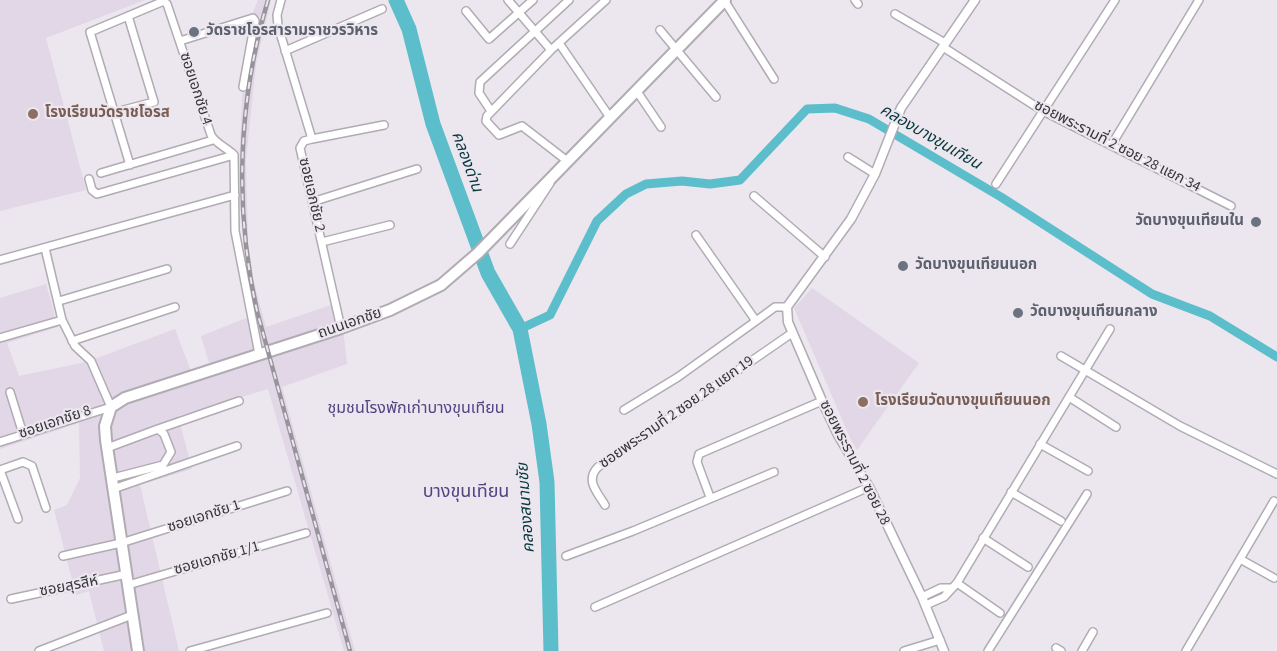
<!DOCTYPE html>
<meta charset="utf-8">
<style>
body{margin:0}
canvas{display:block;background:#ece6ef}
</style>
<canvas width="1277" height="651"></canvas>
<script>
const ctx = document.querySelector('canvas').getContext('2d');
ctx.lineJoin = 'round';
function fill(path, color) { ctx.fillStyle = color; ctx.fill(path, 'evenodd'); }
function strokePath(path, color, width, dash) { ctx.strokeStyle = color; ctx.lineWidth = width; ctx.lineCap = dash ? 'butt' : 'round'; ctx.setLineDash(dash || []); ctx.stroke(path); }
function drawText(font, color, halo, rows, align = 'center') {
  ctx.font = font + ' "Source Sans 3","Noto Sans Thai",sans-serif'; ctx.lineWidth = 4.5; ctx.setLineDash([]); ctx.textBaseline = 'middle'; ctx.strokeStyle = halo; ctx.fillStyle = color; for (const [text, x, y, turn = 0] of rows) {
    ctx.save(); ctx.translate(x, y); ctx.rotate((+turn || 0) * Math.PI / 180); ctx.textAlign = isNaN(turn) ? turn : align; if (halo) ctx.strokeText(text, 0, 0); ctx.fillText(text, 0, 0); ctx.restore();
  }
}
fill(new Path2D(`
 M0,0H145L46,38L86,190L0,211Z
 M258,0H271L256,64L246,160L248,244L254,283L266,327L340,302L347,364L282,387L355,651H344L268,389L178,416L192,469L140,485L179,651H104L89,591L76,595L54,510L67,505L80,478L79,423L0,449V298L46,284L58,327L7,343L19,376L86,362L175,329L191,371L209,363L201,336L254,315L238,190L242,100L250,20Z
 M812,288L919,363L857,450L851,440L794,308Z`), '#e1d7e6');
strokePath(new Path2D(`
 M520,329L550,315L597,221L626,194L646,184L682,181L710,184L740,180L807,109L835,108L869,119L1001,197L1152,294L1210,316L1277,357`), '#5cbeca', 9);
strokePath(new Path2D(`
 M396,0L409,29L433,124L488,273L520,329L539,424L547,482L551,651`), '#5cbeca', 15);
const minor = new Path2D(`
 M281,0L277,15L278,26L312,139L304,141L300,148L341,328
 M508,0L551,50
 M724,0L774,79
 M855,0L858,4
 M466,11L489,39L533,0
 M895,14L945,43
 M660,30L716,97
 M180,41L253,18L255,21L243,87
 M559,43L609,116
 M943,47L1043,111L1231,206
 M285,51L382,9
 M636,90L661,127
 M491,111L479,93L480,82L569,0
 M116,112L154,102L128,16
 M312,139L384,125
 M1112,144L1199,0
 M848,157L875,174
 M566,160L522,126L499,135L486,121L487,116L551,50L606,0
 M130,165L90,32L164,1L167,4L211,135C215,143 227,148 234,155L235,231L259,354
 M101,173L213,140
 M89,179L92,190L97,194L234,155
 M996,184L1115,0
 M754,196L825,257
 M312,202L417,169
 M696,235L756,321L775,307H787
 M322,242L390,225
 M510,244L550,183
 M0,260L235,195
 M59,301L167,269
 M0,338L62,320
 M72,341L175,307
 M1061,356L1180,426L1277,474
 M10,392L23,434
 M1069,397L1116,427
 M624,410L678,377L756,321
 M158,429L239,401
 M0,442L111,407L91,361L75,346L62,320L45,248
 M1040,444L1088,471
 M107,448L158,429L164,434L171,452L163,465L113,478
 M0,470L23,462L32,466L46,508
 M0,470L18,519
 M113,489L237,446
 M1011,492L1061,521
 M710,497L697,462L699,454L822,401
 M605,505C597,492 585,480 598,467L792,333
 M983,538L1028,567
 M63,556L121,543L287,491
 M566,556L633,531L774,472
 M1240,559L1274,578
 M957,583L1000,613
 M128,585L306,533
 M922,597L941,588H952
 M11,599L127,574
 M926,605L944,597L957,583L1110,329
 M595,607L869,487
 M1056,648L1061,651
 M39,651L132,615
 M190,651L327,613
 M904,651L940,640
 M988,651L1087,494
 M1082,651L1093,632
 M1186,651L1274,501`);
const tertiary = new Path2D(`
 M944,651L922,597L869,487L838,435L822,401L788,322L787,307L851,219L875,174L901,108L975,0`);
const primary = new Path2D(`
 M138,651L106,440L105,426L111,407L125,398L341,328L390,310L441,285L478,253L725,0`);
strokePath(minor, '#b1abb3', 10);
strokePath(tertiary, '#b1abb3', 11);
strokePath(primary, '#b1abb3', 14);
strokePath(minor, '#fff', 7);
strokePath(tertiary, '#fff', 8);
strokePath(primary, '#fff', 10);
const rail = new Path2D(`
 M268,0C238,101 234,208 257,311L350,651`);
strokePath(rail, '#98949b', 4.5);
strokePath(rail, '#ece6ef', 2, [7]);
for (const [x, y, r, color] of [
 [194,32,6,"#6b7280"],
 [33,114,6,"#8d6e63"],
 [1256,222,6,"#6b7280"],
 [903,266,6,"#6b7280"],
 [1018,313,6,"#6b7280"],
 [863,402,6,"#8d6e63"]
]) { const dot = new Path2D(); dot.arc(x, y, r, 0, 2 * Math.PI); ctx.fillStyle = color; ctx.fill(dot); strokePath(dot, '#ece6ef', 2); }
drawText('bold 15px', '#5b616d', '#ece6ef', [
 ["วัดราชโอรสารามราชวรวิหาร",206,32],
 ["วัดบางขุนเทียนใน",1244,222,"right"],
 ["วัดบางขุนเทียนนอก",915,266],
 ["วัดบางขุนเทียนกลาง",1030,313]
], 'left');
drawText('15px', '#373539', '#ece6ef', [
 ["ซอยเอกชัย 4",195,89,72],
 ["ซอยพระรามที่ 2 ซอย 28 แยก 34",1117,147,27],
 ["ซอยเอกชัย 2",311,195,77],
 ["ถนนเอกชัย",350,324,-19],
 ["ซอยพระรามที่ 2 ซอย 28 แยก 19",677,413,-35],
 ["ซอยเอกชัย 8",55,423,-19],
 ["ซอยพระรามที่ 2 ซอย 28",854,463,63],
 ["ซอยเอกชัย 1",204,517,-18],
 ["ซอยเอกชัย 1/1",217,559,-16],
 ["ซอยสุรสีห์",69,587,-11]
]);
drawText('bold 15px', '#785e54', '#ece6ef', [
 ["โรงเรียนวัดราชโอรส",45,114],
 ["โรงเรียนวัดบางขุนเทียนนอก",875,402]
], 'left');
drawText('italic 16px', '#07383d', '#ece6ef', [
 ["คลองบางขุนเทียน",930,138,30],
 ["คลองด่าน",466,162,70],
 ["คลองสนามชัย",527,508,-94]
]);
drawText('16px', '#514482', '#ece6ef', [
 ["ชุมชนโรงพักเก่าบางขุนเทียน",416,409]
]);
drawText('18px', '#514482', '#ece6ef', [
 ["บางขุนเทียน",466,493]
]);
</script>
